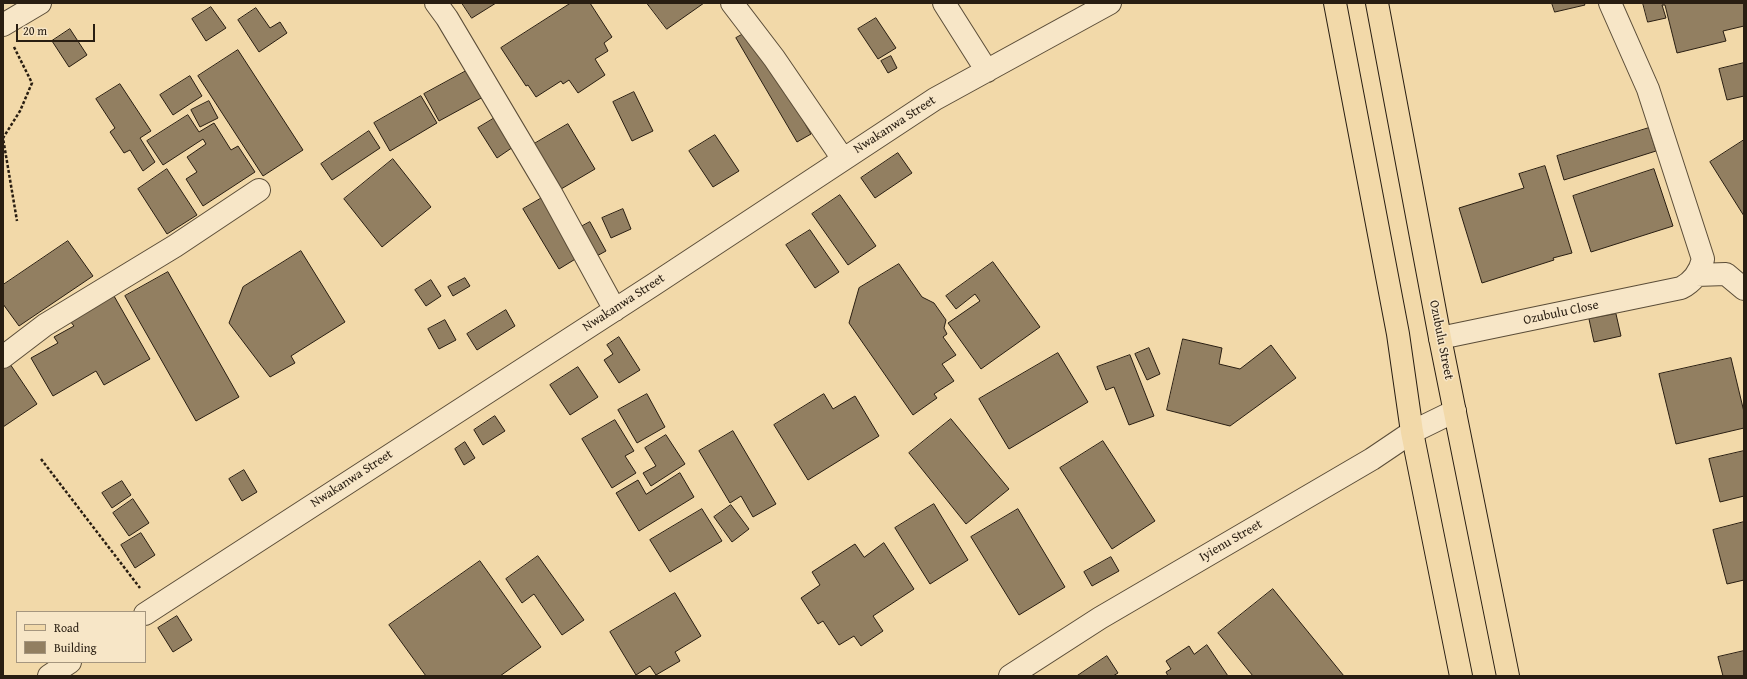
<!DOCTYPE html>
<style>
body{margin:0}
#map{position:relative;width:1747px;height:679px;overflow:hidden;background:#f2d9a9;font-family:"Gentium Book Plus",serif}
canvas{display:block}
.frame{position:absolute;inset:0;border:4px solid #291e12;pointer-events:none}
.legend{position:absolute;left:16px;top:611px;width:130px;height:52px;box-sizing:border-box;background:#f7e6c7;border:1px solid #a5967f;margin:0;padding:5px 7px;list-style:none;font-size:12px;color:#291e12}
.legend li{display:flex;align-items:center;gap:8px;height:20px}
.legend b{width:20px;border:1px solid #a5967f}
.scale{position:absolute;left:16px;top:24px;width:79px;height:18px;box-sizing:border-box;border:2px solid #291e12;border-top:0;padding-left:5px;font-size:12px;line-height:14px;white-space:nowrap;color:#291e12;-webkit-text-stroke:3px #f7e6c7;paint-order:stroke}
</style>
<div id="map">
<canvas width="1747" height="679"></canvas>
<div class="frame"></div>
<ul class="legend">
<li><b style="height:5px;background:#f2d9a9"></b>Road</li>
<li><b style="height:11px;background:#927f61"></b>Building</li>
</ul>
<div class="scale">20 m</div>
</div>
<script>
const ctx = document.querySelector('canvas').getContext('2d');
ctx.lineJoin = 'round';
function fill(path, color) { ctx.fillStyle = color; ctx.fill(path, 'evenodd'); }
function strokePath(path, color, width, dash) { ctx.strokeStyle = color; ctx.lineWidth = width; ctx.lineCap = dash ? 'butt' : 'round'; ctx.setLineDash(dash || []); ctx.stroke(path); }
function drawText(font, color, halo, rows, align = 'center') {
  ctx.font = font + ' "Gentium Book Plus",serif'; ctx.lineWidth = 3; ctx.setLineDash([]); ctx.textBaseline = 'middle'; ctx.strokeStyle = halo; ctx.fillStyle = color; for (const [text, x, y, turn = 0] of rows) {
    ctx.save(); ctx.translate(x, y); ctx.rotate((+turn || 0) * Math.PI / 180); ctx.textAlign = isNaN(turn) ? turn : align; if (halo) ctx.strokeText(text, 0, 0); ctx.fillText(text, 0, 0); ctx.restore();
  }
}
const building = new Path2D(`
 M462,3H496L472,18Z
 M571,3H590L612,37L604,43L608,51L595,59L605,75L578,93L569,80L563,84L561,81L536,97L528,85L526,86L501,48Z
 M647,3H704L667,29Z
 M1552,3H1584L1585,5L1555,12Z
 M1643,3H1744V26L1723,31L1726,41L1677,53L1665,5H1662L1666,18L1648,22Z
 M211,7L226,28L206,41L192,19Z
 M256,8L270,28L280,22L287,33L259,52L238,20Z
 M876,18L896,48L878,59L858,29Z
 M70,29L87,55L69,67L52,41Z
 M751,30L811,134L797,142L736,38Z
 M238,50L303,150L263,176L198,76Z
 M891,56L897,68L888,73L881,61Z
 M1744,63V96L1727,100L1719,69Z
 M468,70L483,97L439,121L424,94Z
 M190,76L202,96L173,115L160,95Z
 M120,84L151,131L140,138L155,162L143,171L130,150L124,153L110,132L115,128L96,99Z
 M634,92L653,131L632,141L613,102Z
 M421,96L437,123L390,151L374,123Z
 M209,101L218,118L200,127L191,110Z
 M188,115L199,132L214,123L231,150L238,146L255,172L203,206L186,179L197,172L187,157L206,144L203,139L163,165L147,141Z
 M498,116L516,145L497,158L478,128Z
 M568,124L595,169L556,192L529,147Z
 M1649,128L1656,151L1564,180L1557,156Z
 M369,131L380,148L332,180L321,164Z
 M715,135L739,171L713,187L689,151Z
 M1744,140V216L1710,162Z
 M898,153L912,173L875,198L861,178Z
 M393,159L431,207L382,247L344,199Z
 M1545,166L1572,253L1553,258L1554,260L1482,283L1459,208L1524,188L1519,174Z
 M167,169L197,215L167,234L138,189Z
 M1654,169L1673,226L1591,252L1573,196Z
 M547,195L582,255L559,269L523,209Z
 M840,195L876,246L848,265L812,214Z
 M623,209L631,229L611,238L602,218Z
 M590,222L606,251L593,258L577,229Z
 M810,230L839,272L815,288L786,245Z
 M68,241L93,276L19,326L3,304V285Z
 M301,251L345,322L291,356L295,363L270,377L229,323L243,287Z
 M993,262L1040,327L981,369L948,323L980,301L975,294L956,309L946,296Z
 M899,264L922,297L934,303L946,320L944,328L947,334L943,337L956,355L942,364L954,381L934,394L937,398L913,415L849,323L859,288Z
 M168,272L239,397L196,421L125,296Z
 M465,278L470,286L453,296L448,287Z
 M431,280L441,296L426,306L415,290Z
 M114,296L150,359L104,385L96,371L53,396L31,358L58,343L54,337L74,326L70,321Z
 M506,310L515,326L477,350L467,334Z
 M1616,314L1621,336L1594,342L1589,319Z
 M445,320L456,340L439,349L428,329Z
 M619,337L640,370L619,383L604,360L613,354L607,345Z
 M1183,339L1222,348L1219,364L1240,369L1271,345L1296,378L1230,426L1167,410Z
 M1149,348L1160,374L1147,380L1135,354Z
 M1058,353L1088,402L1009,449L979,399Z
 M1130,355L1154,416L1129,425L1114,387L1106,390L1097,367Z
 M1731,358L1744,412V428L1676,444L1659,374Z
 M10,364L37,404L3,427V369Z
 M578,367L598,397L570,415L550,385Z
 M647,394L665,427L637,443L618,410Z
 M824,394L833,409L855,396L879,436L808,480L774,425Z
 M495,416L505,431L483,445L474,430Z
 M951,419L1009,489L966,524L909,453Z
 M615,420L634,451L625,456L636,473L612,488L582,439Z
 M733,431L776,504L753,517L741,496L730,503L699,451Z
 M666,435L685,464L651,486L643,473L656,466L645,448Z
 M1103,441L1155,521L1112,549L1060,468Z
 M465,442L475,458L464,465L455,449Z
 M1744,451V496L1720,502L1709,459Z
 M244,470L257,492L242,501L229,479Z
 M680,473L694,497L639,531L616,493L638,480L646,494Z
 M122,481L131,495L112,508L102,493Z
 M133,499L149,523L129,536L113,513Z
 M934,504L968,560L930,584L895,528Z
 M731,505L749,529L732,542L714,517Z
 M702,509L722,541L670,572L650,540Z
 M1018,509L1065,587L1019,615L971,537Z
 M1744,522V580L1727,584L1713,530Z
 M141,533L155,555L135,568L121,545Z
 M884,543L914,589L873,616L883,631L861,646L854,636L839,645L823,621L818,624L801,598L820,585L812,572L855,544L864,557Z
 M538,556L584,620L562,635L534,594L522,603L506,579Z
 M1111,557L1119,571L1092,586L1084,572Z
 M480,561L541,647L500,676H426L389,625Z
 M1273,589L1344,676H1253L1218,633Z
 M675,593L701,636L675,652L680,661L656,675L650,666L636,675L610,632Z
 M177,616L192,640L173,652L158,628Z
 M1207,645L1228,676H1168L1166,672L1171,669L1166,661L1189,646L1194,654Z
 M1744,651V676H1723L1718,657Z
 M1107,656L1118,673L1113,676H1077Z`);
fill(building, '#927f61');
strokePath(building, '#291e12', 1);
const minor = new Path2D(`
 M436,3L447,18L551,193L615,310
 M732,3L774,58L843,159
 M944,3L987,71
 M3,25L40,3
 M1696,275L1726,274L1744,289
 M1440,338L1681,288C1693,282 1700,272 1703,259L1648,89L1610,3
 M3,357L45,325L175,246L259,190
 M145,614L653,285L935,99L1110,3
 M49,676L70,662
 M1010,676L1100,618L1372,459L1412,432L1455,411`);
const major = new Path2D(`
 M1335,3L1398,334L1412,432L1461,676
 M1377,3L1440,338L1508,676`);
strokePath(minor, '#5b4d38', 24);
strokePath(major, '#291e12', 24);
strokePath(new Path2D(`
 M14,47L32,83L20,111L3,138L17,221
 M41,459L140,588`), '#291e12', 2.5, [3, 2]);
strokePath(minor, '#f7e6c7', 22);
strokePath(major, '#f2d9a9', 22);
drawText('13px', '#291e12', '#f7e6c7', [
 ["Nwakanwa Street",895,125,-33],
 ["Nwakanwa Street",624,303,-33],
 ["Ozubulu Close",1561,313,-12],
 ["Ozubulu Street",1441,340,79],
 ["Nwakanwa Street",352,479,-33],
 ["Iyienu Street",1231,541,-30]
]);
</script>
